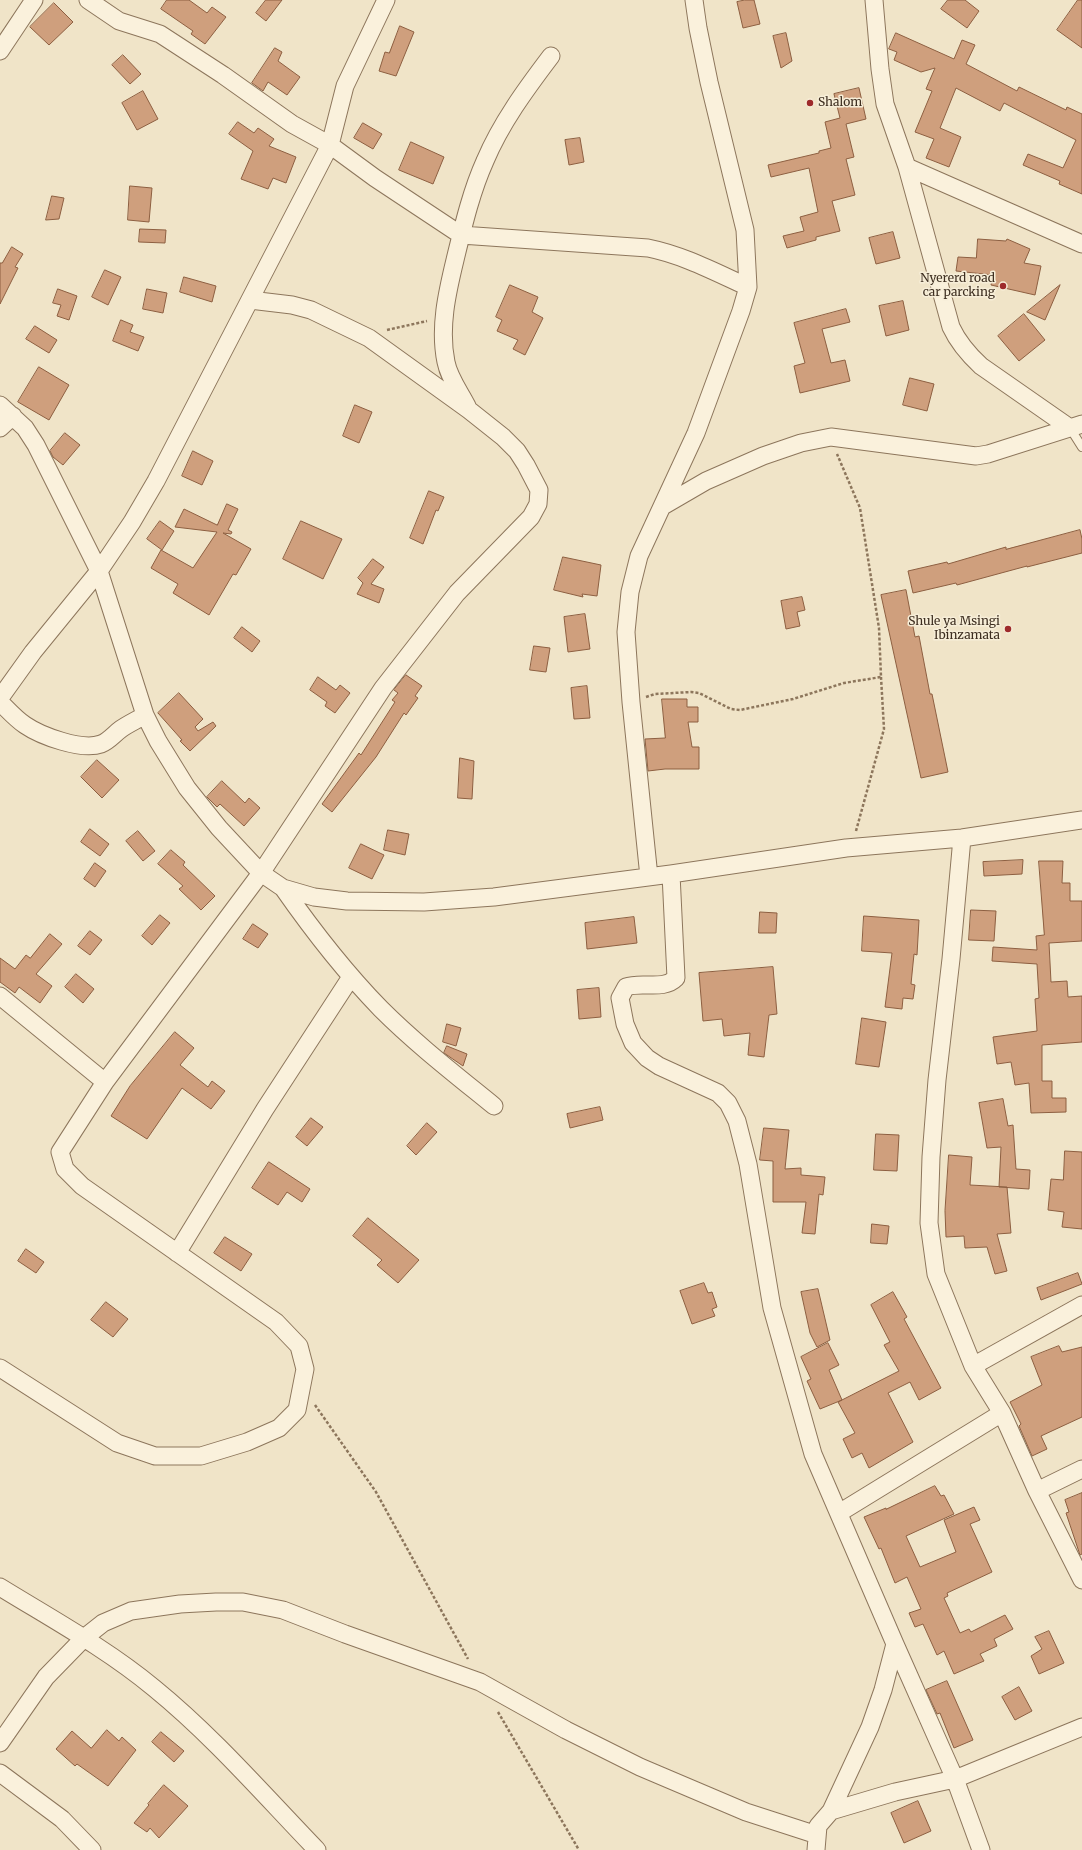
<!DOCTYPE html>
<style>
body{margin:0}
canvas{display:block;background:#f0e4c8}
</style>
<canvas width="1082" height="1850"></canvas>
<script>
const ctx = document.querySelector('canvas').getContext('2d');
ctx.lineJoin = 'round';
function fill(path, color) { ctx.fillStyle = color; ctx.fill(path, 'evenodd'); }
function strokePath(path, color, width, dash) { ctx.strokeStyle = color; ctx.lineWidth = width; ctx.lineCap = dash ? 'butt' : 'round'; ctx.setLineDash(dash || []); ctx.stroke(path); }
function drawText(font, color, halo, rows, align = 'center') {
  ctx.font = font + ' Merriweather,serif'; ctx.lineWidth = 3; ctx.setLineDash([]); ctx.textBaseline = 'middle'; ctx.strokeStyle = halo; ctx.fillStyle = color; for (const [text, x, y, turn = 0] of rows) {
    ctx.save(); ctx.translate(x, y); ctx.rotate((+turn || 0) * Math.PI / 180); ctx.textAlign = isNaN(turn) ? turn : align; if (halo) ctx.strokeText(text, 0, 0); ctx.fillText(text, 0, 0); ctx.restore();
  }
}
const building = new Path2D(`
 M167,0H189L207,13L212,7L226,17L205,44L191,34L193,31L161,9Z
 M266,0H282L266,21L256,13Z
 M745,0H754L760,24L743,28L737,2Z
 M948,0H965L979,11L967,28L941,9Z
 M1078,0H1082V48L1057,30Z
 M54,3L73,22L49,45L30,27Z
 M400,26L414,32L396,76L379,71L385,52L389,53Z
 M786,33L792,61L781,68L773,36Z
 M896,33L954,59L962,40L975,45L966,64L1017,91L1019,87L1066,110L1067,107L1082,114V194L1059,184L1060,181L1023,165L1028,154L1063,168L1076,140L1004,103L1000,111L956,88L940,128L961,137L949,167L926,158L934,139L915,132L932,91L926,89L935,68L921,72L894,60L897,52L889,49Z
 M275,48L282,52L278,61L300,77L287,95L268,82L263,91L252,83Z
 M123,55L141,74L130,84L112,65Z
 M859,88L866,119L846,124L854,157L846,159L855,195L832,201L840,231L816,237V240L787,248L783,236L804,231L800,217L818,212L809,168L771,177L768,165L819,153V151L831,148L825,122L840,118L834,94Z
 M143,91L158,119L137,130L122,103Z
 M238,122L254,133L258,128L274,139L269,146L296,157L286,183L273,178L268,189L241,179L253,151L229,134Z
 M363,123L382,134L373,149L354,138Z
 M580,138L584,162L569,165L565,140Z
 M411,142L444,157L433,184L399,170Z
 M130,186L152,188L149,222L128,220Z
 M52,196L64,198L59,219L46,220Z
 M140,229L166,230L165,243L139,242Z
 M893,232L900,258L876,264L869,238Z
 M978,239L1006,241L1007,239L1030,249L1024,263L1041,266L1035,295L991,285L993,275L956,271L958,257L976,258Z
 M12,247L23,254L15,267L18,268L0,304V263H2Z
 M105,270L121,277L108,305L92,297Z
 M184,277L216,286L212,302L180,292Z
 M510,285L538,297L532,312L543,318L525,355L513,349L518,340L497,331L502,320L496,317Z
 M1060,285L1045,320L1027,312Z
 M58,289L77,296L69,320L57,316L61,305L53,303Z
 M147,289L167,293L163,313L143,309Z
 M903,301L909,330L886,336L879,306Z
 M846,309L850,322L822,329L831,363L845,360L850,381L800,393L794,366L805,363L794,323Z
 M1024,314L1045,340L1019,361L998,336Z
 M121,320L133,325L130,332L144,337L138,351L113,341Z
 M35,326L57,340L49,353L26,339Z
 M39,367L69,385L49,420L18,402Z
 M910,378L934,384L927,411L903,405Z
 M355,405L372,412L359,443L343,436Z
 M65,433L80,445L63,465L53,457L50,451Z
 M193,451L213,461L202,485L182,476Z
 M429,491L444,497L438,511L436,510L423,544L410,538Z
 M227,504L238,509L228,530L232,532L231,534L223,533L251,549L236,575L233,574L209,615L173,593L178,584L151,568L161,550L193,568L217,532L175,527L184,509L217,525Z
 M160,521L174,531L162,550L147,539Z
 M301,521L342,539L323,579L283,559Z
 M1080,530L1082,539V553L1027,567V566L957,585L956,583L913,593L908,571L947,562L948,564L1006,547V549Z
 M563,557L601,565L597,596L582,594L583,597L554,590Z
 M373,559L384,567L371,584L384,589L379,603L357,594L363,583L358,578Z
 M906,590L915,637L919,636L930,694H932L948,772L921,778L881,595Z
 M802,597L805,610L797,612L800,626L786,629L781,601Z
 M585,614L590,649L568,652L564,617Z
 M242,627L260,641L252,652L234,638Z
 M534,646L550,648L546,672L530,670Z
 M406,675L422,686L415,696L418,698L406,715L404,713L376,757L332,812L322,804L359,753L361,755L395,702L392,700L398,693L394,690Z
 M318,677L336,690L340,685L350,693L335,713L325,706L327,702L310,690Z
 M587,686L590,718L574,719L571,688Z
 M179,693L203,719L195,727L198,731L213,722L216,726L190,751L180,741L182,740L158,713Z
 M662,699H687V707H698V722H688L692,747H699V769H665L648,771L645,739L665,738Z
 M460,758L474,761L472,799L458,798Z
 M97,760L119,780L102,798L81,777Z
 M222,781L245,803L249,798L260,808L244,826L220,804L217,807L207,797Z
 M90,829L109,844L100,856L81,842Z
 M388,830L409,834L405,855L384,850Z
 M138,831L155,851L143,861L126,841Z
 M361,844L384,855L372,879L349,868Z
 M171,850L185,862L183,865L215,896L201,910L179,889L183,886L158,864Z
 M1023,860L1022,874L984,876L983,862Z
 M1039,861H1063L1062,883H1070V901H1082V941L1049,943L1051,982L1067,981L1068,997L1082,996V1042L1042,1045V1081H1052V1098H1066V1112L1031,1113L1029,1083L1015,1085L1011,1062L997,1064L993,1037L1037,1031L1035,999L1039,998L1037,964L992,961L993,947L1037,950L1036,936L1044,935Z
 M95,863L106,871L95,887L84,879Z
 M971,910L996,911L994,941L969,940Z
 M760,912L777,913L776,933H759Z
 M160,915L170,923L152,945L142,936Z
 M864,916L919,920L917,955L914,954L911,984L915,985L913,999L903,998L902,1009L885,1007L892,953L862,951Z
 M634,917L637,943L587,949L585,923Z
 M253,924L268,934L258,948L243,939Z
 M90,931L102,940L90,955L78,946Z
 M50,934L62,944L36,974L52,986L40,1003L19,987L15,993L0,982V958L15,969L26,955L30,958Z
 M773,967L777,1014L769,1015L764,1057L748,1055L750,1033L724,1036L722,1019L703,1021L699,973Z
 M76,974L94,989L83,1003L65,987Z
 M599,988L601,1017L579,1019L577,990Z
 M862,1018L886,1022L879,1067L856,1064Z
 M447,1024L461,1028L456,1046L443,1042Z
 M175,1032L194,1048L180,1065L208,1087L212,1081L225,1091L211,1109L182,1088L147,1139L111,1116L130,1086Z
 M447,1046L467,1054L463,1066L444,1053Z
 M1003,1099L1008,1126L1013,1125L1016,1169L1030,1170L1029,1189L999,1187L1001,1147L987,1148L979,1103Z
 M600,1107L603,1120L570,1128L567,1114Z
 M311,1118L323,1127L307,1146L296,1137Z
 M427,1123L437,1132L416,1155L407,1146Z
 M764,1128L789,1130L785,1169L801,1168V1175L825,1177L823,1195L819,1194L815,1234L802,1233L806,1202H773V1161L760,1160Z
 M876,1134L899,1135L897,1171L874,1170Z
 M1065,1151L1082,1152V1229L1062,1227L1064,1212L1048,1210L1051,1179L1063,1180Z
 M949,1155L972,1157L970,1185L1007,1187L1011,1233L997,1234L1007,1271L995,1274L987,1247L965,1248L964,1236L946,1237L945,1211Z
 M269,1162L310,1189L302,1202L287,1192L278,1205L252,1188Z
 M368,1218L419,1260L398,1283L377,1265L382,1260L353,1236Z
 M872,1224L889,1226L887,1244L871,1243Z
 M225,1237L252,1254L241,1271L214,1253Z
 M26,1249L44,1262L36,1273L18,1261Z
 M1078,1273L1082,1284L1041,1300L1037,1288Z
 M704,1283L708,1293L712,1292L717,1307L712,1309L715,1316L692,1324L680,1291Z
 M818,1289L830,1340L817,1347L810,1333L801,1292Z
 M893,1292L907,1317L904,1319L941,1388L919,1400L910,1382L888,1393L913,1442L869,1468L862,1453L852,1458L843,1439L855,1433L838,1402L899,1371L884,1345L890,1342L871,1305Z
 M106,1302L128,1319L113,1337L91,1320Z
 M828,1343L839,1365L829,1370L842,1400L820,1409L807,1381L811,1379L801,1357Z
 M1059,1346L1062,1352L1082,1347V1417L1041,1436L1047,1449L1032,1456L1019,1426L1021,1424L1010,1402L1042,1385L1031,1357Z
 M935,1486L941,1496L944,1495L954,1514L906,1536L920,1567L956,1552L944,1520L974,1507L980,1520L970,1524L992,1572L947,1593L948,1596L944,1598L960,1633L969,1629L971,1632L1005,1615L1013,1629L994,1639L997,1646L980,1654L984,1661L954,1674L944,1651L937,1655L923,1624L915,1627L909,1613L921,1609L907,1577L895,1583L881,1548L879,1549L864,1517L886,1508V1509Z
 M1082,1493V1554L1080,1555L1066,1513L1069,1512L1065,1500Z
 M1049,1631L1064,1663L1039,1674L1031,1656L1042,1649L1035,1637Z
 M947,1681L973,1740L954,1748L940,1713L937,1714L926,1690Z
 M1019,1687L1032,1711L1015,1720L1002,1697Z
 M107,1730L119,1741L122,1737L136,1750L108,1786L77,1764L75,1766L56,1749L72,1731L91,1748Z
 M161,1732L184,1751L174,1762L152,1742Z
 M164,1785L188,1806L159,1838L150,1828L147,1832L134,1823L149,1805L148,1804Z
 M918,1801L931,1831L904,1843L891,1813Z`);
fill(building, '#cf9f7d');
strokePath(building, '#8d5f41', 1);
const lane = new Path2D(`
 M1070,428L1082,447`);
const street = new Path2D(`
 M88,0L119,21L160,34L223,75L292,124L330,145L375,178L461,235L648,248C683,255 715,272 748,287
 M874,0L880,69L885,104L907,167L951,327C958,342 968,354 981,366L1070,428
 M0,51L34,0
 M907,167L1082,244
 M0,405L25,428L36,445L99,571L145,715L158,741L187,788L219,828L261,873L283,888L314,897L347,901L424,902L494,897L671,874L846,848L962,838L1082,820
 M467,406C460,392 449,378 446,362C439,328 447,293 455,260C463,227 471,192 485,161C501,123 526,89 551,56
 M0,428L13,416
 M663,506L706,481L763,456L801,443L831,437L976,456L988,454L1082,424
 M0,698L33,652L99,571L132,522L156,481L330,145L345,86L386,0
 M0,702C8,710 16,719 25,725C41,736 82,751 101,744C109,741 114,734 121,729C128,724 137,720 145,715
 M962,838L951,959L937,1080L931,1157L929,1223L936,1274L973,1366L1002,1413L1037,1491L1082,1580
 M671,874L676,978C663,991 642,981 626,987L620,998L625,1024L633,1043L647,1058L659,1066L718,1093L728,1103L737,1121L748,1164L772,1308L813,1454L895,1644L955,1779L981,1850
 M649,877L631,702L626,632L630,592L639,556L696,433L741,311L748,287L745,230L709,82L698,28L694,0
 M283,888C313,931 344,971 381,1009C416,1044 456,1075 494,1106
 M0,996L105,1082
 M177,1253L265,1109L351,977
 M973,1366L1082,1305
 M0,1368L117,1443L155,1456H201L247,1442L279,1428L297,1410L305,1369L299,1346L276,1322L82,1186L65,1169L60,1152L105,1082L261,873L383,688L457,593L531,517L538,504L539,490L526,465L517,451L503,437L469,410L369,338L311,310L292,305L250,300
 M1037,1491L1082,1469
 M839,1513L1002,1413
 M0,1587C52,1619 107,1649 154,1688C213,1736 264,1795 317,1850
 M0,1743L46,1677L84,1638L103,1623L131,1611L180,1604L216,1602H243L283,1610L345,1634L480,1682L566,1730L640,1767L746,1812L817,1835
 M0,1773L62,1819L92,1850
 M831,1811L870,1727L883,1690L895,1644
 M816,1850L818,1826L831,1811L895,1792L955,1779L1082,1727`);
strokePath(lane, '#8d765c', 10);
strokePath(street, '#8d765c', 19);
strokePath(new Path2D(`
 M387,330L427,321
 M646,697L655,694L691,692L699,693L731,709L740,710L793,699L844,683L881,677L879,628L860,508L837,454
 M856,831L884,729L881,677
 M315,1405L376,1492L468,1659
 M498,1712L579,1850`), '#8d765c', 2.5, [3, 2]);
strokePath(lane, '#faf1dc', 8);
strokePath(street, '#faf1dc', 17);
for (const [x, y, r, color] of [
 [810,103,4,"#9e2a2b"],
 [1003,286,4,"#9e2a2b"],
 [1008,629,4,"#9e2a2b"]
]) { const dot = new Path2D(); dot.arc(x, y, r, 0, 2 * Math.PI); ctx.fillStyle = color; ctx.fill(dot); strokePath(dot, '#f7eed8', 1.5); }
drawText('12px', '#3d2e20', '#f7eed8', [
 ["Shalom",818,103,"left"],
 ["Nyererd road",995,279],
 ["car parcking",995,293],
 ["Shule ya Msingi",1000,622],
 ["Ibinzamata",1000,636]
], 'right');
</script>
